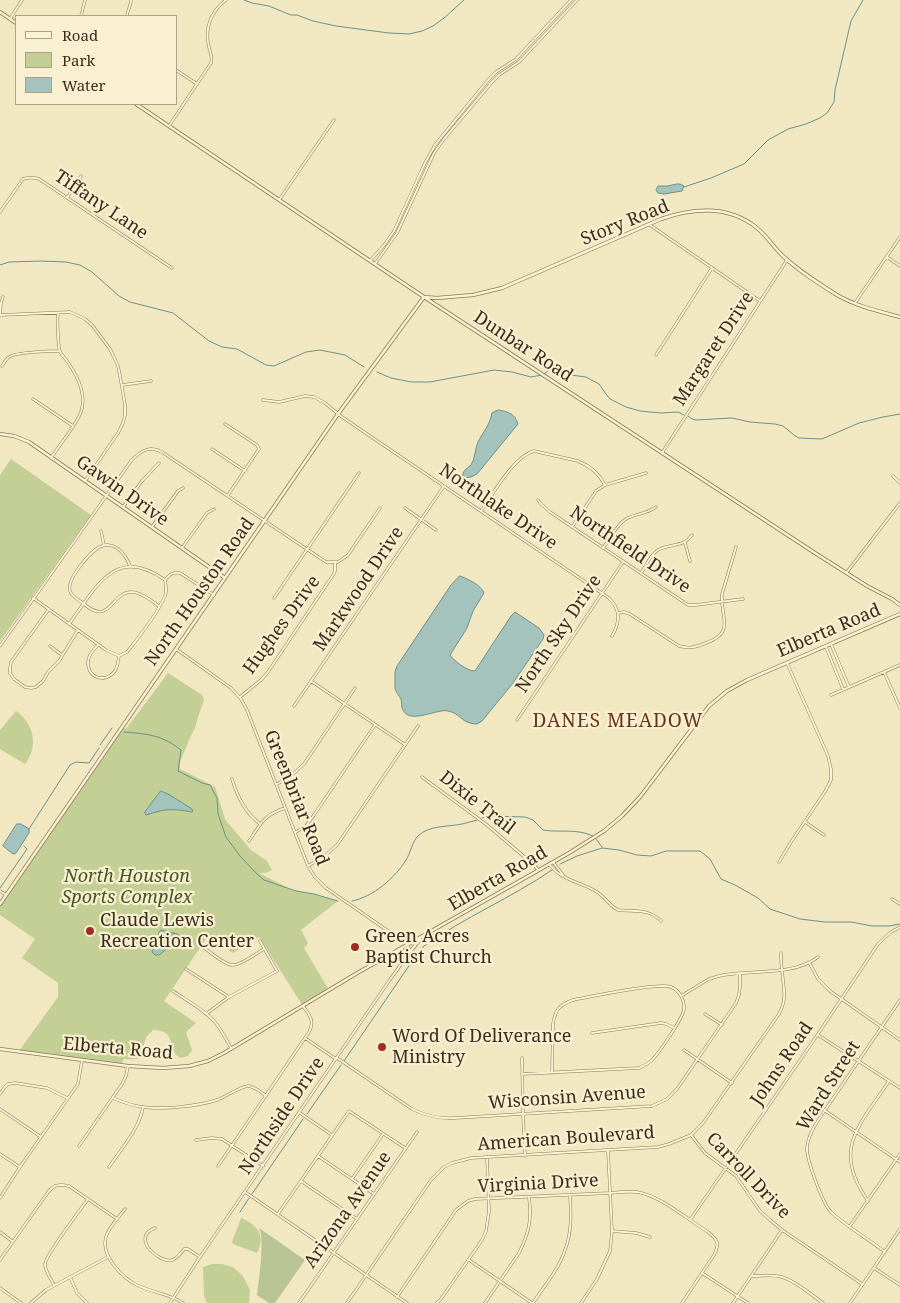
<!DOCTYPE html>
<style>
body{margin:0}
#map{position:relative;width:900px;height:1303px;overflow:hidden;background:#f1e7c1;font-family:"Noto Serif",serif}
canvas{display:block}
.legend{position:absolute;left:15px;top:15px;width:162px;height:90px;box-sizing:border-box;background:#f8f0d1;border:1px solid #aca289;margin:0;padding:6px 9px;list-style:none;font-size:15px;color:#3a2e1c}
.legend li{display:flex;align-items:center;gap:10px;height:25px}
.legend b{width:25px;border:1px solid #aca289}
</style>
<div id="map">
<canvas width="900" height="1303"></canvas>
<ul class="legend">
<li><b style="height:6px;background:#fbf3d5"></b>Road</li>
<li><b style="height:14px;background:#c3cf94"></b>Park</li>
<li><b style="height:14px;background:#a4c3bd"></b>Water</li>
</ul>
</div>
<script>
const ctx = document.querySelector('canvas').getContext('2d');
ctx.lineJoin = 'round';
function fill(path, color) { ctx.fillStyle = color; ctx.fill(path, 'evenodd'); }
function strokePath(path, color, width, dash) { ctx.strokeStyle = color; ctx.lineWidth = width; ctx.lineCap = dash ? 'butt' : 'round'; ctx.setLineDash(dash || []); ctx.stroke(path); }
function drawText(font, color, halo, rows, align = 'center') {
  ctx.font = font + ' "Noto Serif",serif'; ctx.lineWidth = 4.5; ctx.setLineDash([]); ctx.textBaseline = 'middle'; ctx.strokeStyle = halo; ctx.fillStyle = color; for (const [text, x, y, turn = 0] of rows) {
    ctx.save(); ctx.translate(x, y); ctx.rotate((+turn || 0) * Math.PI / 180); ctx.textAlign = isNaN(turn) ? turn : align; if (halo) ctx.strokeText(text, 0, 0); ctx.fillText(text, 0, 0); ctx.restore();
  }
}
fill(new Path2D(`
 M11,459L91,515L0,641V475Z
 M168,673L202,695L204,700L198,717L195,728L189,740L180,762V769L215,787L225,819L233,829L251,850L267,861L272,870L266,873H259L292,890L314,894L338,901L301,930L308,943L304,948L329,990L303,1006L259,937L233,953L208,936L164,1001L196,1023L186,1032L192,1050L188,1056L180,1058C165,1048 179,1031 153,1030C152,1032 148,1035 147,1036C139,1051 150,1062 124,1059L120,1065L19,1051L58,997V983L22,958L35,939L0,915V904L123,727L126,729Z
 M16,711C34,724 39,746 25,764L0,749V730Z
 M241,1218C258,1225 266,1236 257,1253L233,1244L232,1242Z
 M212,1264H222L233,1267L243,1276L250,1290L249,1303H207L204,1296L203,1267Z`), '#c3cf94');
fill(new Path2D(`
 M259,1228L305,1260L275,1303H269L257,1295C259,1279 265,1240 259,1228Z`), '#b9c494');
const water = new Path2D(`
 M677,184H680L684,186L682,191L664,194L658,193L656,190L658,186H667Z
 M499,410C509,412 515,414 518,424L477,474L471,477L463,478C462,470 466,470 471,465C475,459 475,449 478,442C483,432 490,425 492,413Z
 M460,576C468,579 481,585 484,593L473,611L467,628L450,655C454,661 467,671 475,671L511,616L515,612L539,628L544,635L543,639L513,683L482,721L477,724C473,724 469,723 465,721C459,717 457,713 448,711C438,708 410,725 403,710C401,707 402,702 401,699C399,695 396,693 395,688V672L397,666L451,585Z
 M161,791L170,795L192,809L193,811L192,812C171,808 165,809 146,815L145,814V812Z
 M17,824H21L29,829V833L16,853L13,854L3,846Z
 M161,930L177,934L181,937L178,940L159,955H155L152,952L153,949L159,933Z`);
fill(water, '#a4c3bd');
strokePath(water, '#6a918b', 1);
strokePath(new Path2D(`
 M244,0L252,3L269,6L291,15H297L313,21L336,26L389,33L409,34L422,31L433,26L444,18L464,0
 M684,187L711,178L744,164L768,140L788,129L806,124L820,118L827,113L834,102L835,90L851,21L863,0
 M0,265L9,262L41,261L66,262L80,265L92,272L119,296L130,302L173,313L209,341L222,347L237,349L266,365L274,366L306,352L320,350L345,355L364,367
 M377,372L391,378L411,382H430L494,370L512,372L531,377L542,375
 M544,374L550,369L554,368L563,374L586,377L599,384L606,394L610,399L626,407L640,411L661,413L678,412L684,415
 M688,416L692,419L696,420L732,418L750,422L775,424L783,426L794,435L799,438L822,439L859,423L883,417L900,414
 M124,732C148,734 162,735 181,750L178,771L202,783L210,785L217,798L218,814L226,837L240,856L257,874L264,880L296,891L314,894L338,901
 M100,745L112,728
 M482,818L490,816L525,817L533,820L543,830C560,833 576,828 593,836
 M29,829L70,765L76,762L89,763L99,748
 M596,839L602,847
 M560,864L577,856L602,848L619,850L637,855L651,856L666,851H700L710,859L721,879L735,885L758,898L770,909L800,919L825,922H851L872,926H889L900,924
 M0,888L27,849L24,846
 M352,901C373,897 395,878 406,860C410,854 413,840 418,836C429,825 448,827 462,824C467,823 472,821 477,820
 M344,1061L417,954L424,946C465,917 511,898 552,870
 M307,1114L341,1065
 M252,1194L303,1119
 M240,1212L249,1198`), '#6a918b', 1);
const minor = new Path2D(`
 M81,16L85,0
 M127,16C127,11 131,6 131,0
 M10,19L22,0
 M176,70L197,84
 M169,126L211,63C213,57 210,53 209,47C204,29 211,11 226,0
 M67,198L81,176
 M279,200L334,120
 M0,212L23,179C29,177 33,177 39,179L172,268
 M650,225L760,301
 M887,257L900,266
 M370,261L385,244L394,231L425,163L435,145L489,79L496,72L516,59L571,0
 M375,264L397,233L434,153L444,139L492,82L499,75L519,62L577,0
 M855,303L900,237
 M0,315L70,312L85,319L92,325L110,349L113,355L118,366L120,376L125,405V415L123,423L118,433L85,481
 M0,315L1,303L3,297
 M656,355L712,268
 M2,366C4,363 6,359 9,357C16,352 51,351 60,351
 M122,385L151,381
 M33,399L73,426
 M263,400L279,402L305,396L314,397L325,403L342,417L609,598C621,610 620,622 612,636
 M225,424L257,445L259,449L228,495
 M212,449L245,471
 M662,453L787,260
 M51,458C60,444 75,427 81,412C87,394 77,375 67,361C65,358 62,355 60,352C58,346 57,319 58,313
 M893,476L900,483
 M538,500L540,503L550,512L688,605H695L743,599
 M123,507L142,481L159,463
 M405,508L436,530
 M481,511C493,494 514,456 534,451L578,461C590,466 599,473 605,485
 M152,527L178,491L183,488
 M572,527L596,491L605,485L646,473
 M101,531L104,545
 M685,543L690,561
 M182,548L207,513L214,509
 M603,548C610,539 616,525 626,519C636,513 645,515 656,507
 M130,566C127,558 124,553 117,548C112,545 108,544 102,546C92,549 66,579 70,591C71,596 79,600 84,604C111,627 111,591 132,592C141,592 152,601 159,606
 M847,572L900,503
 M641,573C646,566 650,555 658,550C670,543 683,548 692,535
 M33,598L106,650L119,656L127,652C139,637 158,613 165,596C167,591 166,585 165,580C170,574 173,572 180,573L214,595
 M274,598L359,473
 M49,609L11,662L10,668V673L14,679L25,687L31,688L36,687L43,681L48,672L59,661L78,630
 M618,613L624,612L630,614L679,646C689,649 696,647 706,643C736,632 720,618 722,594L736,547
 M69,624C96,588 115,544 165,580
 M831,644L849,687
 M98,645C94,649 88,655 88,662C87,678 105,684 115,671C118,666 118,661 119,656
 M0,646L131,461C142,449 151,445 165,454L326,562H338L348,555L380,508
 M50,646L62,655
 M826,647L843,689
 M884,672L900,708
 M311,681L404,744
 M831,695L900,665
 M240,697L261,680L268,672L333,575L335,571V562
 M294,706L444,486
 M517,720L623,562
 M422,777L487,825L535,866L538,870
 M232,779C238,798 245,812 260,824
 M277,784L291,776L304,764L355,688
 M805,822L824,835
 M296,832L306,826L314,815L375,725
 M249,841C261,823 264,815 285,808
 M553,862L563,875
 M779,862L791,842L826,790L831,780V769L828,756L787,663
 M550,865C552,867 555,871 558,873C570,882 585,884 597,892C605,897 609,905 618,910C635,912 648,908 661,921
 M308,866L326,855L337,845L418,726
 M0,891L6,895
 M892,899L900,904
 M204,948C212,953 223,964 232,965C240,966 257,953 264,949
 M810,964L818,979L830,991L900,1040
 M186,969L229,997
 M173,991C186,1000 203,1009 214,1021C221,1029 226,1039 231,1048
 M681,996L709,979L719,976C750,969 792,977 818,957
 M206,1014L229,997L277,971L260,941
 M705,1014L722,1025
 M592,1033L661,1023L666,1024L674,1028
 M818,1035L900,1088
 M305,1038L336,1059
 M684,1050L732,1083
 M337,1058L412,1109C426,1116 439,1119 455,1118L652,1106L667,1099L677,1089L736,1003L739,995L740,987V974
 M522,1058L523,1114L525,1156
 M522,1074L639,1068C644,1066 648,1064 652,1060C659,1053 683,1018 684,1009C685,1000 679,990 671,987C659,982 589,997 573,1000C559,1005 555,1010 553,1024L552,1073
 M0,1094L4,1088L8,1084L15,1083L47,1088L67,1098
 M113,1098C122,1102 133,1106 143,1107C162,1110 198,1106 217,1100C226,1097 240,1086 249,1086C255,1087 261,1092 266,1096
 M0,1109L41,1137
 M824,1110L900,1162
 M300,1113L332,1135
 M691,1135L705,1153L736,1176L760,1211L769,1219L782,1230L862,1284
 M196,1140L212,1138L222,1139L263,1166
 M79,1146L122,1084L126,1076L128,1066
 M0,1154L20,1167
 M318,1156L374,1194
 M218,1166L309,1032C315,1021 310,1016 303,1006
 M109,1167C121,1149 140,1128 143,1107
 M352,1179L383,1134
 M301,1181L357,1219
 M245,1192L407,1303
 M0,1198L20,1167L78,1084L82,1060
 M868,1201C831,1149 860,1125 889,1081
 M125,1209C119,1217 111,1225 107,1234C98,1254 123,1279 139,1286C154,1293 170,1294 183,1303
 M278,1214L349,1111L405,1148
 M690,1220L818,1034L878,944L891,932L900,927
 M850,1226L900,1154
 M155,1228C130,1237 159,1264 172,1260C178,1258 181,1253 184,1249H188L200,1257
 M612,1231L636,1233L650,1237
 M0,1232L12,1241
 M885,1252C867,1238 847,1227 831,1212C823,1204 806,1159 807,1147C808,1137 812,1130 817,1122L900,1000
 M0,1260L46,1195C52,1186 57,1183 69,1186L117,1219
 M469,1260L532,1303
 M874,1268L900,1285
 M702,1273L748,1303
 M753,1276C762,1276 773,1274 782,1277C796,1281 810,1294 823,1303
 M70,1277L77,1293L87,1303
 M54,1285C51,1279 45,1271 45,1264C46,1254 81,1209 88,1199
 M0,1288L21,1303
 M397,1297L456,1210L468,1201L475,1199L610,1193C619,1192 628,1191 637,1192C661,1196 687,1219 708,1232C718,1240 720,1243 714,1255L682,1303
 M31,1303L46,1290L108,1257
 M170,1303L200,1257L389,981L410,952L407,944L326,888L315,877L308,866L247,710L241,699L231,688L176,649
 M299,1303L417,1132
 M347,1303L431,1180L444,1167L452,1163L471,1158L658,1147L669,1144L691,1135L703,1123L779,1014C788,997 783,988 782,969C781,964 781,958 781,953
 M437,1303L441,1299L482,1240L486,1231L489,1211L487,1157
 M485,1303L519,1253C529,1233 532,1219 529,1198
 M533,1303C544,1286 559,1269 565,1250C572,1232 571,1214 570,1195
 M581,1303L597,1279L610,1251L612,1231L608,1151
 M733,1303L782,1230
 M850,1303L900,1229`);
const tertiary = new Path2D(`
 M0,12L16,23
 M136,104L424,297L815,553L867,586L892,599L900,605
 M0,434L14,436L29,442L225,578
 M0,904L338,414L424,297L437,298L473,295L502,288L661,219C693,208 729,205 757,228C767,236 774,248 783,256C799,271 818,283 837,295C856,306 878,311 900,317
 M399,949L404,952L405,959
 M410,952L420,939
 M0,1049L128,1066L163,1068L189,1066L208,1061L224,1053L359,972L569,853L604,831L622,816L640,797L709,706L727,691L747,680L900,614`);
strokePath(minor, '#8b7857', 3);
strokePath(tertiary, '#8b7857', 4);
strokePath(minor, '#fbf3d5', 2);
strokePath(tertiary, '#fbf3d5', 2.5);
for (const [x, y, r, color] of [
 [90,931,5,"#9e2e23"],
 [355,947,5,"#9e2e23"],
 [382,1047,5,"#9e2e23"]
]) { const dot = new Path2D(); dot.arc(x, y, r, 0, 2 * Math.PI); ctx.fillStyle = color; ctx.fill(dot); strokePath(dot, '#f8f0d1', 2); }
drawText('18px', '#3a2e1c', '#f8f0d1', [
 ["Tiffany Lane",101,205,34],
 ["Story Road",625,223,-22],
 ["Dunbar Road",523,347,33],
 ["Margaret Drive",714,349,-57],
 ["Gawin Drive",122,491,35],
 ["Northlake Drive",498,507,34],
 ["Northfield Drive",630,550,34],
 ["Markwood Drive",359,589,-56],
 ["North Houston Road",200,592,-55],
 ["Hughes Drive",282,625,-54],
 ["Elberta Road",829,631,-23],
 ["North Sky Drive",559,634,-56],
 ["Greenbriar Road",296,798,68],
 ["Dixie Trail",477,803,38],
 ["Elberta Road",498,879,-30],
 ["Elberta Road",118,1049,5],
 ["Johns Road",782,1064,-56],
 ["Ward Street",829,1086,-58],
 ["Wisconsin Avenue",567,1098,-4],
 ["Northside Drive",282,1116,-56],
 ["American Boulevard",566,1139,-4],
 ["Carroll Drive",748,1176,46],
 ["Virginia Drive",538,1184,-3],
 ["Arizona Avenue",348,1210,-55]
]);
drawText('italic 18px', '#455822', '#f8f0d1', [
 ["North Houston",127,877],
 ["Sports Complex",127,898]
]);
drawText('18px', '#3a2e1c', '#f8f0d1', [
 ["Claude Lewis",100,921],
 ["Recreation Center",100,942],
 ["Green Acres",365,937],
 ["Baptist Church",365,958],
 ["Word Of Deliverance",392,1037],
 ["Ministry",392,1058]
], 'left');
ctx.letterSpacing = '1px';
drawText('19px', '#693219', '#f8f0d1', [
 ["DANES MEADOW",618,722]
]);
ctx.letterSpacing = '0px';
</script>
